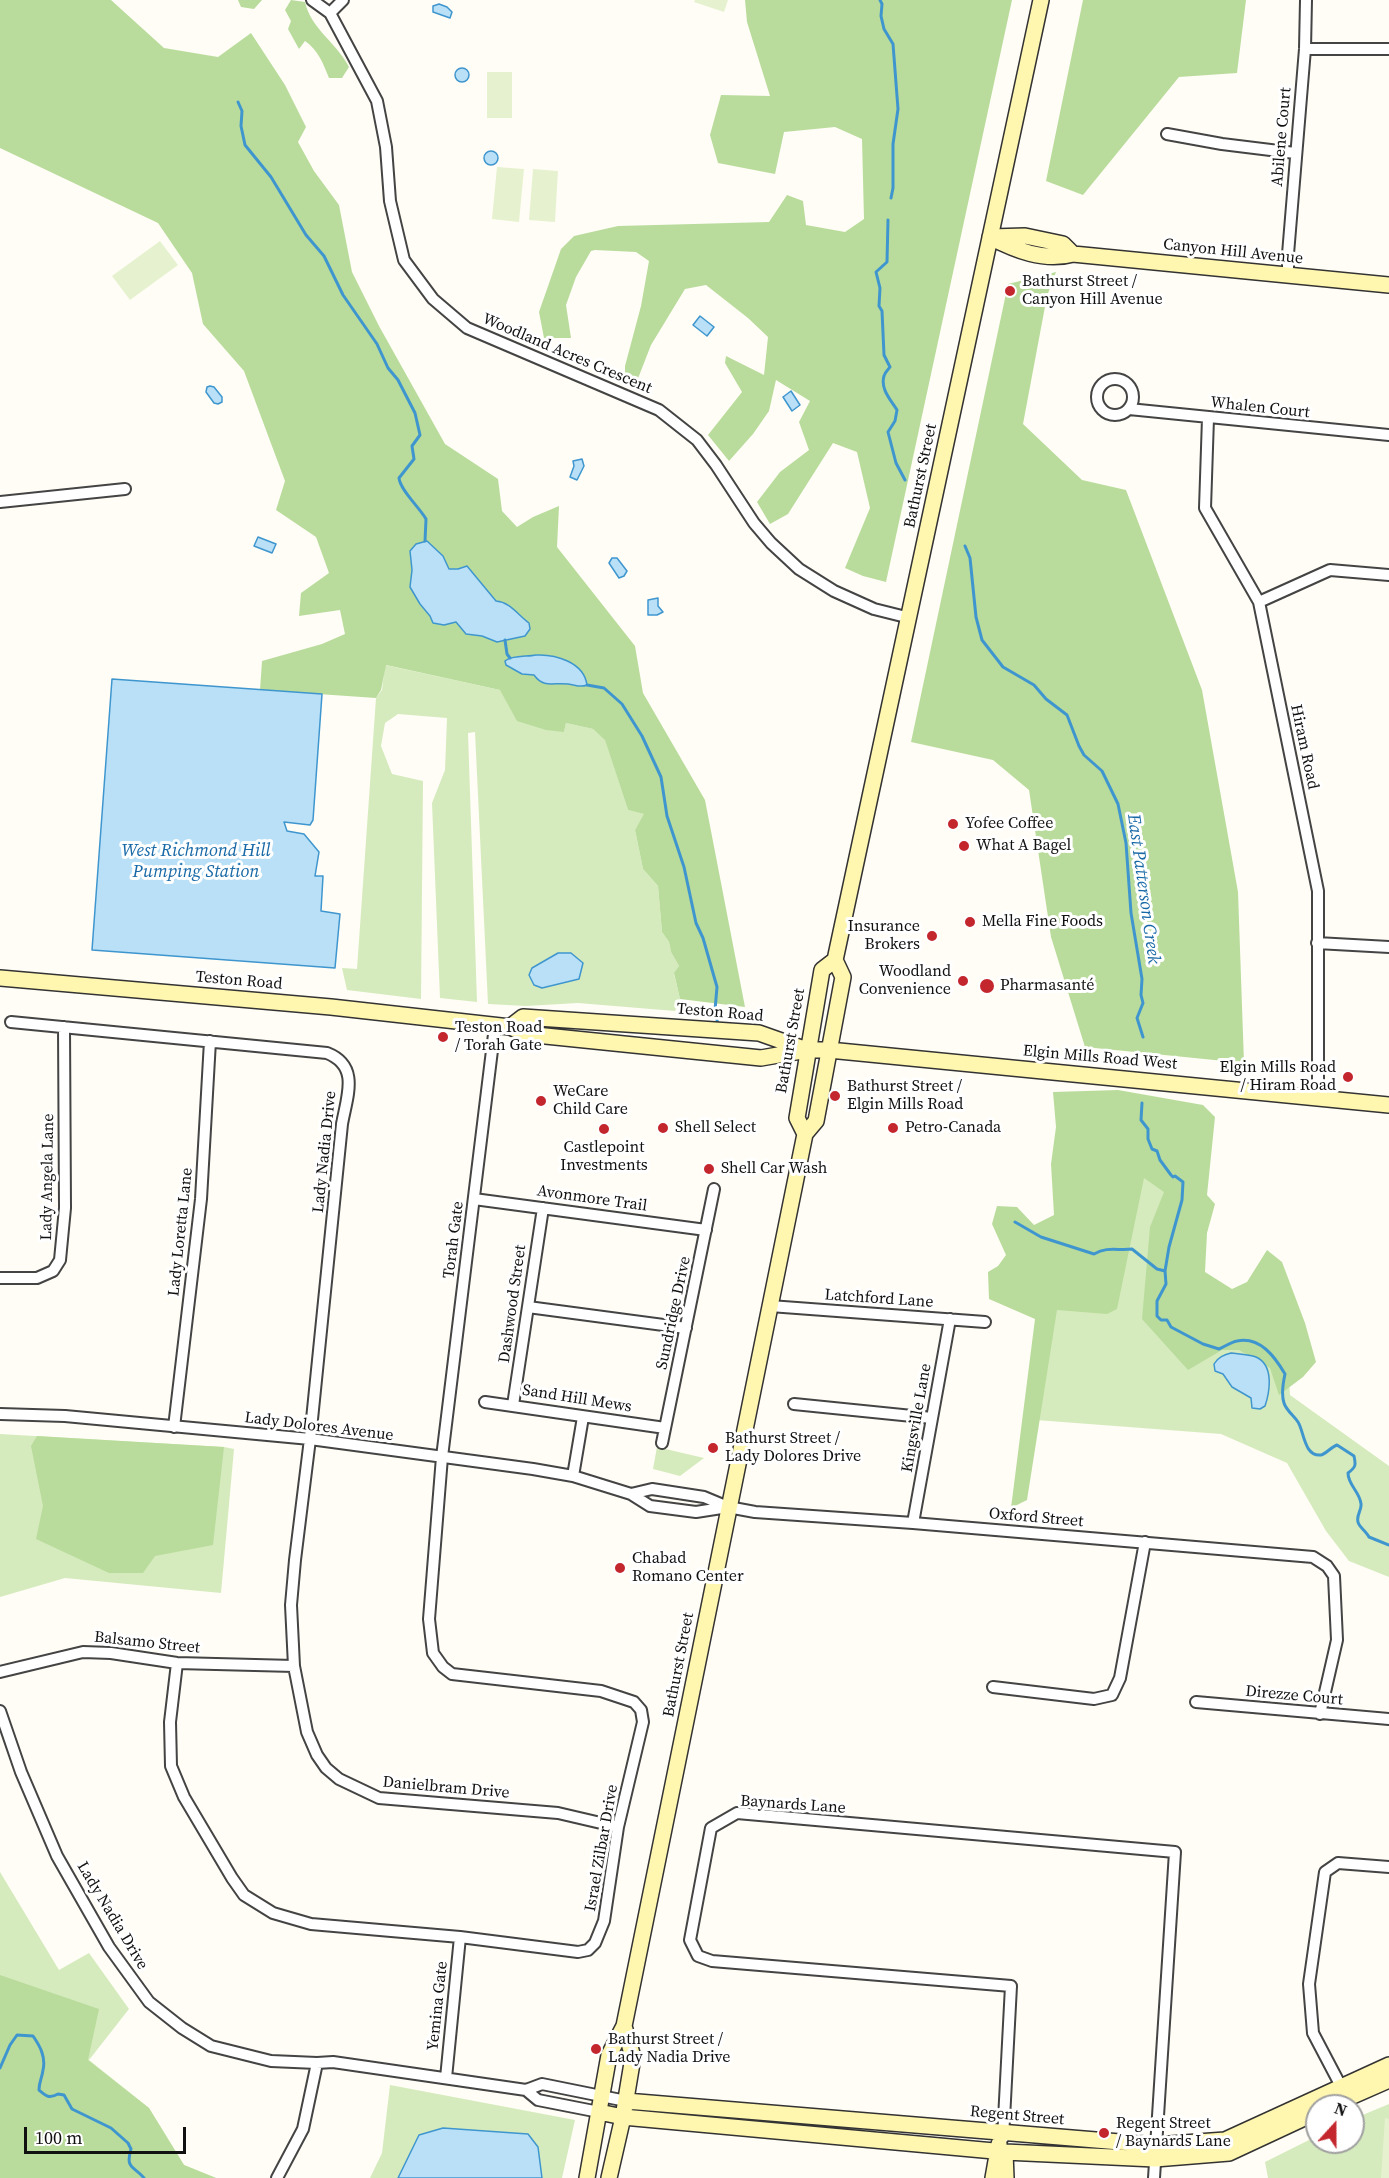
<!DOCTYPE html>
<meta charset="utf-8">
<style>
body{margin:0}
#map{position:relative;width:1389px;height:2178px;overflow:hidden;background:#fffdf5;font-family:"Source Serif 4",serif}
canvas{display:block}
.north{position:absolute;left:1305px;top:2094px;width:60px;height:60px;box-sizing:border-box;background:#fff;border:2px solid #a0a0a0;border-radius:50%;rotate:21deg;font-size:16px;font-weight:700;line-height:24px;text-align:center;color:#111}
.north::after{content:'';display:block;margin:auto;width:21px;height:27px;background:#c4262e;clip-path:polygon(50% 0,100% 100%,50% 72%,0 100%)}
.scale{position:absolute;left:24px;top:2127px;width:162px;height:27px;box-sizing:border-box;border:3px solid #111;border-top:0;padding-left:8px;font-size:18px;line-height:21px;white-space:nowrap;color:#111;-webkit-text-stroke:4px #fff;paint-order:stroke}
</style>
<div id="map">
<canvas width="1389" height="2178"></canvas>
<div class="north">N</div>
<div class="scale">100 m</div>
</div>
<script>
const ctx = document.querySelector('canvas').getContext('2d');
ctx.lineJoin = 'round';
function fill(path, color) { ctx.fillStyle = color; ctx.fill(path, 'evenodd'); }
function strokePath(path, color, width, dash) { ctx.strokeStyle = color; ctx.lineWidth = width; ctx.lineCap = dash ? 'butt' : 'round'; ctx.setLineDash(dash || []); ctx.stroke(path); }
function drawText(font, color, halo, rows, align = 'center') {
  ctx.font = font + ' "Source Serif 4",serif'; ctx.lineWidth = 6; ctx.setLineDash([]); ctx.textBaseline = 'middle'; ctx.strokeStyle = halo; ctx.fillStyle = color; for (const [text, x, y, turn = 0] of rows) {
    ctx.save(); ctx.translate(x, y); ctx.rotate((+turn || 0) * Math.PI / 180); ctx.textAlign = isNaN(turn) ? turn : align; if (halo) ctx.strokeText(text, 0, 0); ctx.fillText(text, 0, 0); ctx.restore();
  }
}
fill(new Path2D(`
 M385,665L500,690L564,732L566,723L593,729L605,739L628,810L645,814L635,830L643,869L658,886L662,932L669,942L671,952L679,966L674,974L680,999L675,1011L578,1003L526,1006L488,1004L475,732L468,733L477,1002L440,998L432,803L445,770L447,718L398,714L385,723L381,746L392,774L423,781L421,999L347,990L342,968L357,969L376,698L382,690Z
 M1065,1098L1202,1108L1189,1269L1286,1332L1290,1395L1389,1466V1577L1349,1561L1326,1531L1287,1463L1221,1434L1036,1420Z
 M0,1434L224,1447L234,1449L221,1593L65,1578L0,1597Z
 M657,1447L704,1458L680,1476L653,1469Z
 M0,1872L59,1970L89,1953L129,2009L89,2060L149,2108L184,2165L216,2178H0Z
 M390,2085L575,2120L562,2178H370L382,2153Z
 M1389,2104V2178H1268L1265,2162L1317,2136V2142H1353V2119Z`), '#d5ebbd');
fill(new Path2D(`
 M0,0H111L164,48L218,57L251,33L285,85L306,127L298,142L314,171L339,205L352,272L379,326L445,444L498,479L502,511L517,527L533,517L559,506L557,547L635,646L643,693L705,800L745,1007L680,999L674,973L679,966L671,952L669,942L662,932L658,886L643,869L635,830L644,814L628,810L605,740L593,729L566,723L564,732L546,730L517,721L500,690L386,665L381,690L376,698L260,690L262,661L322,644L345,634L340,610L299,616L301,593L329,573L316,537L276,510L285,481L244,371L203,324L192,273L158,223L0,148Z
 M238,0H262L254,9L241,7Z
 M291,0L305,2C311,29 337,43 349,67L342,78H329C323,63 318,50 305,41L299,49L288,29L291,21L285,10Z
 M745,0H1012L886,582L863,576L845,568L870,508L857,452L833,443L788,514L770,524L757,502L780,472L809,450L799,422L810,401L776,380L769,411L753,434L729,461L708,435L742,392L725,363L726,356L764,375L768,337L748,318L706,285L685,289L651,345L637,381L625,373V366L641,306L649,261L636,252L595,250L591,251L576,277L566,305L571,338H544L539,312L561,249L574,236L618,226L769,222L787,195L803,201L806,225L845,232L864,219L862,139L835,127L784,132L775,174L718,163L710,135L721,95L770,96L747,22Z
 M1083,0H1246L1237,73L1179,77L1083,195L1046,181Z
 M1056,272L1047,296L1023,424L1082,480L1126,490L1202,690L1238,892L1244,1063L1085,1047L1051,937L1029,790L993,760L911,742L1008,284Z
 M1118,1090L1203,1105L1215,1117L1207,1195L1215,1204L1207,1233L1205,1272L1232,1289L1247,1282L1267,1250L1282,1262L1305,1323L1316,1362L1303,1377L1279,1395L1270,1368L1239,1350H1222L1188,1370L1142,1319L1150,1227L1164,1192L1144,1178L1117,1309L1107,1314L1057,1310L1027,1500L1011,1508L1035,1319L989,1299L988,1272L998,1266L1006,1255L992,1224L997,1206L1017,1207L1034,1225L1054,1215L1051,1164L1056,1127L1053,1092Z
 M37,1436L224,1447L213,1545L155,1556L143,1573H109L36,1539L43,1506L31,1446Z
 M0,1975L99,2009L88,2060L149,2108L184,2165L216,2178H0Z`), '#b9dc9c');
fill(new Path2D(`
 M695,0H728L724,12L694,2Z
 M487,72H512V118H487Z
 M497,167L524,169L519,222L492,219Z
 M533,169L558,171L555,222L529,220Z
 M160,241L178,265L130,300L112,276Z
 M1385,2118L1389,2119V2178H1381Z`), '#e6f2cf');
const water = new Path2D(`
 M439,4L447,7L452,12L450,18L433,12V6Z
 M455 75a7 7 0 1 1 14 0a7 7 0 1 1-14 0Z
 M484 158a7 7 0 1 1 14 0a7 7 0 1 1-14 0Z
 M700,316L714,327L707,336L693,325Z
 M210,386L214,387L222,397V402L218,404L214,403L206,392L207,387Z
 M791,391L800,405L792,411L783,397Z
 M582,459L584,466L577,480L570,477L574,466L573,461Z
 M258,537L276,544L272,553L254,546Z
 M427,541L443,556L449,569H458L467,566L496,601C510,602 518,615 529,623L530,629L525,636L497,642L482,636L466,634L456,622L444,625L433,623L430,616L420,604L410,587L412,570L410,551L416,544Z
 M612,558H617L627,571L624,576L619,578L609,563Z
 M658,598V606L663,612L657,615H648V600Z
 M536,655C555,654 584,662 587,685C580,688 576,685 568,684C554,682 544,689 534,675L522,674L506,665L505,661C512,655 527,657 536,655Z
 M112,679L322,694L313,820L310,825L284,822L287,831L304,834L319,852L315,876H323L321,911L340,914L335,968L92,950Z
 M558,953H571L583,963L579,979L542,988L534,985L529,975L532,968Z
 M1231,1353C1239,1354 1249,1354 1256,1357C1274,1365 1270,1391 1265,1406L1260,1409L1252,1408L1251,1398L1232,1387L1223,1374L1215,1371L1214,1364C1218,1357 1224,1355 1231,1353Z
 M443,2128L528,2134L538,2147L542,2178H398L419,2135Z`);
fill(water, '#b9e0f7');
strokePath(water, '#3f96cf', 1.5);
strokePath(new Path2D(`
 M880,0L882,4L881,16L884,29L893,44L898,109L893,144V188L891,198
 M238,102L242,111L241,126L245,145L271,177L306,235L324,256L343,295L377,344L388,368L398,380L415,413L420,435L412,446L414,459L399,478C400,490 420,508 426,519L425,541
 M888,220L887,262L876,272L880,288L879,306L882,311L884,355L890,367C888,370 885,372 884,376C880,389 891,400 897,410L895,421L888,432L896,463L905,480
 M965,546L970,558L976,617L982,640L1003,667L1034,685L1046,699L1067,715L1079,746L1084,755L1102,771L1118,804L1126,843L1131,913L1142,979L1141,995L1143,1003L1137,1018L1143,1037
 M505,640L507,654L510,658
 M587,685L604,688L622,704L642,736L661,777L667,816L684,867L696,923L703,938L717,987L715,1010L718,1025
 M1142,1103L1141,1120L1148,1129V1139L1152,1149L1157,1151L1160,1160L1171,1175L1173,1177L1175,1176L1183,1182L1182,1200L1169,1247L1165,1271L1166,1284L1157,1301V1316L1161,1320H1167L1171,1327L1203,1344L1219,1349C1224,1347 1231,1342 1237,1341C1260,1336 1275,1357 1285,1374C1283,1383 1281,1394 1284,1403C1286,1410 1294,1416 1298,1422C1304,1431 1304,1457 1321,1455C1326,1454 1331,1447 1337,1445L1354,1456C1356,1465 1356,1467 1348,1473C1348,1485 1360,1492 1361,1504C1362,1510 1356,1515 1358,1522C1359,1527 1366,1531 1369,1537L1389,1545
 M1015,1222L1041,1237L1094,1254C1108,1246 1118,1251 1132,1249L1157,1269L1165,1271
 M0,2068L10,2045L17,2035L33,2036C40,2046 46,2057 43,2070C42,2078 39,2082 39,2090C46,2096 49,2099 58,2094L64,2095L72,2109L111,2128L128,2143L131,2149C125,2169 134,2166 144,2178`), '#3f96cf', 3);
const street = new Path2D(`
 M312,0L330,13L377,101L386,147L390,201L404,260L433,299L467,328L659,410L697,440L716,465L754,523L771,543L799,569L834,591L874,609L910,618
 M330,13L343,0
 M1305,49H1389
 M1167,134L1222,144L1295,153
 M1288,276V254L1305,49L1306,0
 M1097 397a18 18 0 1 1 36 0a18 18 0 1 1-36 0Z
 M1129,409L1389,435
 M1208,418L1205,508L1259,602L1318,891V1097
 M0,502L125,489
 M1259,602L1330,570L1389,575
 M1317,943L1389,947
 M11,1022L327,1053C360,1066 347,1096 342,1124L310,1439L295,1560L291,1605L294,1666L307,1732L317,1755L326,1768L339,1779L379,1798L558,1813L618,1827
 M474,1199L706,1230
 M0,1278H37L53,1271L60,1260L65,1208L64,1027
 M770,1306L985,1322
 M528,1307L686,1328
 M485,1402L665,1428
 M794,1404L932,1418
 M513,1405L543,1208
 M0,1414L65,1416L310,1439L533,1469L573,1476L631,1494L650,1506L696,1512L728,1507
 M174,1427L201,1199L210,1041
 M662,1443L714,1189
 M573,1476L583,1417
 M631,1494L652,1489L704,1497L728,1507L755,1512L913,1523L1313,1557L1327,1566L1334,1576L1337,1640L1320,1714
 M913,1523L950,1319
 M177,1663L170,1722L171,1766L184,1797L232,1878L244,1895L273,1913L311,1924L460,1937L578,1952L588,1950L595,1943L604,1921L618,1827L643,1722L641,1710L634,1702L601,1691L452,1674L443,1667L433,1653L429,1619L442,1457L495,1026
 M0,1672L83,1652L111,1653L177,1663L294,1666
 M993,1687L1094,1699L1112,1695L1120,1678L1145,1542
 M1196,1702L1389,1719
 M0,1711L21,1772L57,1856L109,1947L149,2002L182,2028L211,2046L271,2061L317,2063L333,2062L526,2090L542,2084L626,2101
 M446,2078L460,1937
 M526,2090L538,2100L599,2112
 M1344,2092L1313,2033L1309,1984L1325,1872L1338,1863L1389,1867
 M1003,2138L1011,1986L712,1961L698,1956L690,1940L711,1828L737,1813L1175,1852L1154,2178
 M277,2178L303,2129L317,2063`);
const secondary = new Path2D(`
 M990,237C1015,250 1044,262 1073,254L1389,285
 M991,237L1025,236L1063,244L1073,254
 M0,978L331,1007L510,1027L526,1034L761,1058L807,1050H829L1389,1105
 M510,1027L523,1017L759,1033L807,1050
 M805,1134L797,1118L822,970L835,960
 M626,2101L1156,2145L1225,2140L1389,2065
 M1330,2106L1389,2080
 M599,2112L623,2117L1005,2152L1155,2159L1229,2153L1317,2112
 M1005,2152L1006,2178
 M587,2178L609,2055L624,2026L805,1134L816,1121L843,977L835,960L1041,0
 M609,2178L623,2117L633,2057L624,2026
 M993,2178L999,2144`);
strokePath(street, '#444', 14);
strokePath(secondary, '#333', 18);
strokePath(street, '#fff', 10);
strokePath(secondary, '#fff6b0', 15);
for (const [x, y, r, color] of [
 [1010,291,6,"#c4262e"],
 [953,824,6,"#c4262e"],
 [964,846,6,"#c4262e"],
 [970,922,6,"#c4262e"],
 [932,936,6,"#c4262e"],
 [963,981,6,"#c4262e"],
 [987,986,8,"#c4262e"],
 [443,1037,6,"#c4262e"],
 [1348,1077,6,"#c4262e"],
 [835,1096,6,"#c4262e"],
 [541,1101,6,"#c4262e"],
 [663,1128,6,"#c4262e"],
 [893,1128,6,"#c4262e"],
 [604,1129,6,"#c4262e"],
 [709,1169,6,"#c4262e"],
 [713,1448,6,"#c4262e"],
 [620,1568,6,"#c4262e"],
 [596,2049,6,"#c4262e"],
 [1104,2133,6,"#c4262e"]
]) { const dot = new Path2D(); dot.arc(x, y, r, 0, 2 * Math.PI); ctx.fillStyle = color; ctx.fill(dot); strokePath(dot, '#fff', 2); }
drawText('16px', '#111', '#fff', [
 ["Abilene Court",1282,137,-85],
 ["Canyon Hill Avenue",1233,252,6],
 ["Woodland Acres Crescent",567,354,23],
 ["Whalen Court",1260,408,6],
 ["Bathurst Street",921,476,-78],
 ["Hiram Road",1304,747,78],
 ["Teston Road",239,981,5],
 ["Teston Road",720,1013,5],
 ["Bathurst Street",791,1041,-80],
 ["Elgin Mills Road West",1100,1058,5],
 ["Lady Nadia Drive",325,1152,-84],
 ["Lady Angela Lane",48,1177,-89],
 ["Avonmore Trail",592,1199,8],
 ["Lady Loretta Lane",181,1232,-84],
 ["Torah Gate",454,1240,-83],
 ["Latchford Lane",879,1299,4],
 ["Dashwood Street",513,1304,-82],
 ["Sundridge Drive",674,1313,-78],
 ["Sand Hill Mews",577,1399,9],
 ["Kingsville Lane",917,1418,-80],
 ["Lady Dolores Avenue",319,1427,7],
 ["Oxford Street",1036,1518,5],
 ["Balsamo Street",147,1643,6],
 ["Bathurst Street",679,1665,-79],
 ["Direzze Court",1294,1696,5],
 ["Danielbram Drive",446,1788,5],
 ["Baynards Lane",793,1805,4],
 ["Israel Zilbar Drive",602,1848,-80],
 ["Lady Nadia Drive",112,1916,59],
 ["Yemina Gate",438,2006,-84],
 ["Regent Street",1017,2116,5]
]);
drawText('16px', '#111', '#fff', [
 ["Bathurst Street /",1022,282],
 ["Canyon Hill Avenue",1022,300],
 ["Yofee Coffee",965,824],
 ["What A Bagel",976,846],
 ["Mella Fine Foods",982,922],
 ["Insurance",920,927,"right"],
 ["Brokers",920,945,"right"],
 ["Woodland",951,972,"right"],
 ["Convenience",951,990,"right"],
 ["Pharmasanté",1000,986],
 ["Teston Road",455,1028],
 ["/ Torah Gate",455,1046],
 ["Elgin Mills Road",1336,1068,"right"],
 ["/ Hiram Road",1336,1086,"right"],
 ["Bathurst Street /",847,1087],
 ["Elgin Mills Road",847,1105],
 ["WeCare",553,1092],
 ["Child Care",553,1110],
 ["Shell Select",675,1128],
 ["Petro-Canada",905,1128],
 ["Castlepoint",604,1148,"center"],
 ["Investments",604,1166,"center"],
 ["Shell Car Wash",721,1169],
 ["Bathurst Street /",725,1439],
 ["Lady Dolores Drive",725,1457],
 ["Chabad",632,1559],
 ["Romano Center",632,1577],
 ["Bathurst Street /",608,2040],
 ["Lady Nadia Drive",608,2058],
 ["Regent Street",1116,2124],
 ["/ Baynards Lane",1116,2142]
], 'left');
drawText('italic 18px', '#1768a6', '#fff', [
 ["West Richmond Hill",196,851],
 ["Pumping Station",196,872],
 ["East Patterson Creek",1143,889,82]
]);
</script>
